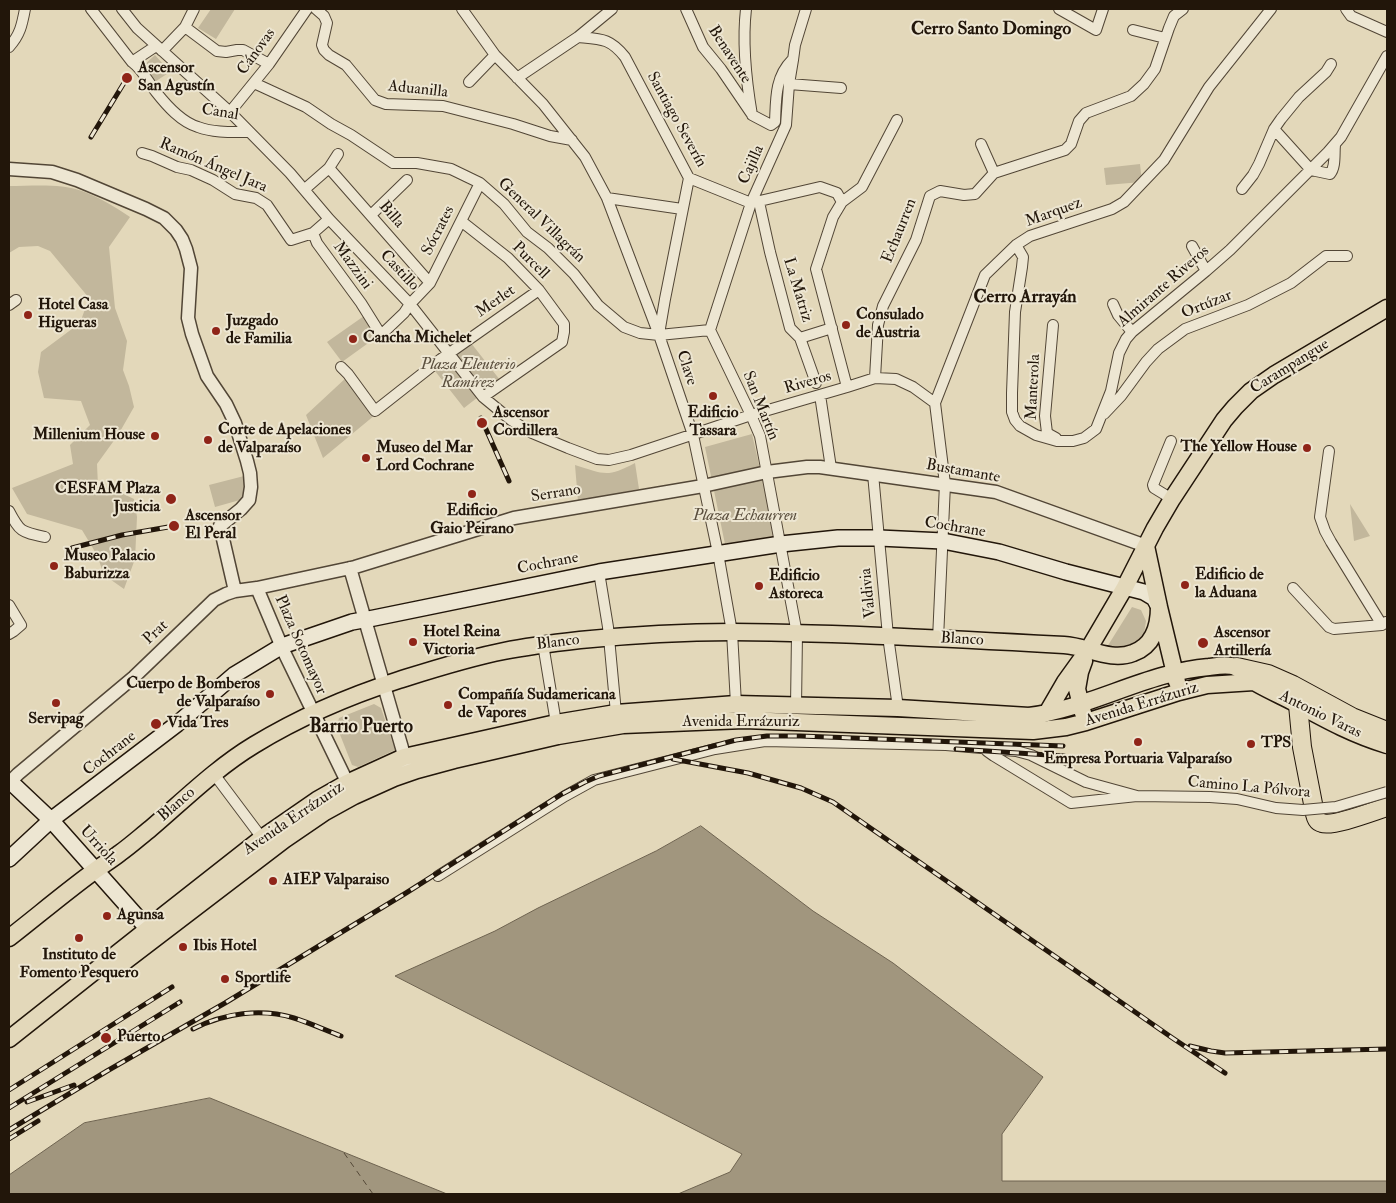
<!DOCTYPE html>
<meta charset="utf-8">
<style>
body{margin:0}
#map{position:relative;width:1396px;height:1203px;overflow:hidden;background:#e3d8ba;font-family:"IM FELL Double Pica",serif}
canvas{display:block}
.frame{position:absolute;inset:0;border:10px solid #22160a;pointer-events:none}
</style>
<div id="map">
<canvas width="1396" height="1203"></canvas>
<div class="frame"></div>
</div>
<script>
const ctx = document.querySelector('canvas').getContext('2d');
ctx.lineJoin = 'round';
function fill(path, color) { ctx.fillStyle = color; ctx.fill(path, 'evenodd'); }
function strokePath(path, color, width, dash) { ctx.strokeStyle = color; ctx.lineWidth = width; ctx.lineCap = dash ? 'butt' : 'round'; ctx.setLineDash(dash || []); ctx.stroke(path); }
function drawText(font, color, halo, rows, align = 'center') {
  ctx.font = font + ' "IM FELL Double Pica",serif'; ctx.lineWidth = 4; ctx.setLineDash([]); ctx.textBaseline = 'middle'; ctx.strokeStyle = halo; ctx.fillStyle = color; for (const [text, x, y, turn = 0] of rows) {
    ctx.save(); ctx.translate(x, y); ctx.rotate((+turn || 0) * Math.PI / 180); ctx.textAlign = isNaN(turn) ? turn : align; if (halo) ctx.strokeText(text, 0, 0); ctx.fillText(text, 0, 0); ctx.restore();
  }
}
fill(new Path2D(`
 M211,9H235L216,39L198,28Z
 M155,55L170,72L153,83L143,66Z
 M1140,164L1142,182L1106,185L1104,168Z
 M9,186C32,186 60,183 82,191C99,197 115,207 130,217L109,247L115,308L127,341L123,370L129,386L134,407L118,435L97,464L98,486L115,490L134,499L137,517L135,559L124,589L104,575L97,555L82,530L27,514L12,488L73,464L70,445L90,425L81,401L44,398L38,372L41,352L80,323L89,298L50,251L38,246L19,247L9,253Z
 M364,316L378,336L342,362L327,342Z
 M471,343L500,380L464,408L435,371Z
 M348,376L375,415L323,458L306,415Z
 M752,434L776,539L726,549L705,447Z
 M635,463L639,489L578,501L575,465C604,474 607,478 635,463Z
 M248,475L247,498L215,507L209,485Z
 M1350,504L1370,536L1354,541Z
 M1132,607L1141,610L1146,621L1144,634L1134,644L1123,649L1107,647Z
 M374,704L381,708L395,750L358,767L352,765L337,727L339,718Z`), '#c2b79c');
const water = new Path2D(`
 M701,826L813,911L893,963L1043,1077L1002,1134V1181H1387V1194H678L730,1172L742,1154L395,976L495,931L538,908L656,851Z
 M210,1098L447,1194H9V1175L84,1123Z`);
fill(water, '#a1967e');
strokePath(water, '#6e6350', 1);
strokePath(new Path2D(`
 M344,1153L373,1194`), '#554938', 1, [6, 5]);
const minor = new Path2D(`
 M91,9L132,62C143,70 148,82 156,92C167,106 181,122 198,127C214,133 232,132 249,132
 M122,9L137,28L230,112L290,173L329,219L410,304L483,397L511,420L532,433L568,448L597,459L609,460L631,455L751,415L847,387L875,378L896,379L913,387L935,403
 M316,9L324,16L327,23L322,45L324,50L329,55L346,65L375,100L386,104L443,106L513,124L550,136L572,140
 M462,9L495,55L543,104L585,157L607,198L659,335L693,435L718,553L732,632L736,704
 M686,9L703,47L721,69L751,113
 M746,9C742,44 746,80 752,115L771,125L775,122C776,99 775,77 792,60
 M1059,9L1096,30L1103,9
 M1346,9L1351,16L1387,32
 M185,27L217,51L226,52L237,50H243L269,64
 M1133,30L1165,38
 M578,37C601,39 610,38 625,57L689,178L751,203L820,187L837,193L842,202
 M9,47C20,35 22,25 25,9
 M162,51L185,27L194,9
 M132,62L156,46
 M517,78L578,37L612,9
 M469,82L495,55
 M254,83L306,107L331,124L351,135L393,163H417L451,169L480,183L504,204L527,232L548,248L574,274L598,305L624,327L640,333L659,335L710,330
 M789,84L841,88
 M230,112L269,64L307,9
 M1274,129L1311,170L1330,174C1336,167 1334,154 1335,145
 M981,144L994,173
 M142,153L152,156L177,167L191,170L213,180L235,194L256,198L267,205L291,240L313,233
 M329,168L430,283
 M305,189L329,168L338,154
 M1242,189L1253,175L1259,164L1274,129L1281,119L1299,97L1326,72L1331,64
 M607,198L682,209
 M759,202L770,252L790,328L800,338L816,383
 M371,215L407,180
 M329,219L313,233L317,243L361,303L381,335L404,313L410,304L430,283L480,183
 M461,221L508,258L539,290L564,324V332L562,342L483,397
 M1016,245L1023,257L1022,267L1015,312L1012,393V412L1015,420L1020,426L1036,435L1057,441H1073L1084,438L1096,429L1111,391L1119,353L1126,339L1132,332L1206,271L1230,250L1328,152L1341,137L1387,56
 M1192,246L1206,271
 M1113,304L1118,315L1132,332
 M9,305L16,300
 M1053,325L1045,416L1047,433L1056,438
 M710,330L751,415L760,436L797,634L796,706
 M710,330L751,203L786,125L789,84L793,60L795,45L806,9
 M659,334L665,299L689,178
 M800,338L832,328
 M341,367L348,374L375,411L441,359L539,290
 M875,378L878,325L883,306L916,240L930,196L940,191L964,195L975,194L994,173L1065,150L1071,144L1079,121L1086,113L1131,96L1144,84L1155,69L1169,28L1174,16L1183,9
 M847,387L816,269L833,217L842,202L862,187L897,120
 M820,395L831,468
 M1104,414L1121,396L1146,362L1158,349L1185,329L1248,305L1291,283L1326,256H1347
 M1171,441L1153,485L1154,488L1172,499
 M1329,451L1320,517L1325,531L1331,542L1382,625
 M873,474L888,636L898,708
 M9,511C20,532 21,532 45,537
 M599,572L608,627L616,713
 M1293,588L1329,627L1334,629L1382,625L1386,622
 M9,605L21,625L14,631L9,634
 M938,639L945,484L935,403L985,275L1016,245L1030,236L1112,209L1124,202L1164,160L1209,87L1271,9
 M543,644L556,723
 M986,748L987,751L994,756L1071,803L1137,796L1210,797
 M214,774L262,838
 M438,876L565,796L594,780L715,749L765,741L946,745L1016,751L1031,755L1086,782L1137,796`);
const tertiary = new Path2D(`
 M9,169L52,172L77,180L146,209L164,218L176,230L182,239L186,249L191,268L188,318L192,334L207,376L226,404L235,423L247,461L250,473L251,487L249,500L241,509L220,526L235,591
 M350,568L402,748L408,773
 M257,588L284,652L351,790
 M9,783L18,774L134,677L214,600L226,594L235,591L257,588L355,567L514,518L703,486L767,472L807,467H820L996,492L1146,546`);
const secondary = new Path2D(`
 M9,782L15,786L51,820L155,937
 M9,859L51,820L177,724L234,675L282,646L352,622L374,618L599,572L781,544L838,538H879L943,541L999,552L1066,572L1144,592L1154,598L1159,607`);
const primary = new Path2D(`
 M1146,546L1159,607L1177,682
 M1047,713L1065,682L1088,650L1125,587L1155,528L1172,499L1224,420L1235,407L1251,391L1274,375L1387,308
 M1083,713L1077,689L1080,672L1084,661
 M9,938C36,917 62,895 89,875C99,867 110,861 120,853C130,846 140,837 150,829C184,800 216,768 254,745C300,717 349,696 399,680C434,669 468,658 504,651C529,646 554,643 580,640C631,635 682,632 733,632C843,633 954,639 1064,645C1087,646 1110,662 1133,653C1153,646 1159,626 1159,607
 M115,969L284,840L325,812L354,796L394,778L417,770L454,760L558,736L623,725L744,720L1033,731L1066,727L1086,722L1179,692L1207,685L1254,682
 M9,1039L148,929L164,915L262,838L317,800L347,783L404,757L556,723L616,713L736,704L898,708L1029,716C1091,708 1147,672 1209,667C1217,666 1227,664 1236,667C1243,670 1249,679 1256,683C1270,691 1284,697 1297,704C1328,721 1354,735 1387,745`);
const trunk = new Path2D(`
 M1237,667L1268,674L1293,685L1352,717L1387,731
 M1298,705L1302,747L1315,814C1316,818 1317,822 1322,823C1333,827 1374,811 1387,807`);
strokePath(minor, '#524636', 12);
strokePath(tertiary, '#524636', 15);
strokePath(secondary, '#22160a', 18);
strokePath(primary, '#22160a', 19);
strokePath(trunk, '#22160a', 20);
strokePath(minor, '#ede6d2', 10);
strokePath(tertiary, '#ede6d2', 12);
strokePath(secondary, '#ede6d2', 15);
strokePath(primary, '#e3d8ba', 16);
strokePath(trunk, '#e3d8ba', 18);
const rail = new Path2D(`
 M91,137L127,78
 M481,418L509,481
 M72,548L122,535L174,526
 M956,749L1064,756
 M673,759L748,773L801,788L833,802L1171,1037L1225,1073
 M193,1029C224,1013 261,1008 294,1018C310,1023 325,1030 341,1036
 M1190,1046L1211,1051L1225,1053L1387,1049
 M9,1090L172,987
 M27,1102L74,1085
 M9,1108L180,1002
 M9,1130L107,1071L225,1003L406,893L562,794L585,782L599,776L736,740L767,736H800L1063,746
 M9,1139L38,1121`);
strokePath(rail, '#22160a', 5);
strokePath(rail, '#ede6d2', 3, [9]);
const minorBridge = new Path2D(`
 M1210,797L1237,799L1276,808L1303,810L1336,807L1387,792`);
strokePath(minorBridge, '#524636', 12, []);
strokePath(minorBridge, '#ede6d2', 10);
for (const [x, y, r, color] of [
 [127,78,6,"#8f2418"],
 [28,315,5,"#8f2418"],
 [846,325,5,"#8f2418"],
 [216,331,5,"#8f2418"],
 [353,339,5,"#8f2418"],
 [713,396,5,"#8f2418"],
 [482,423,6,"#8f2418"],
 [155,436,5,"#8f2418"],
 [208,440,5,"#8f2418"],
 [1307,448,5,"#8f2418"],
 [366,458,5,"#8f2418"],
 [472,494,5,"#8f2418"],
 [171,499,6,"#8f2418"],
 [174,526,6,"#8f2418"],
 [54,566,5,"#8f2418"],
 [1185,585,5,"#8f2418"],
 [759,586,5,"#8f2418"],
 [413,642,5,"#8f2418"],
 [1203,643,6,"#8f2418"],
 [270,694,5,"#8f2418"],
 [56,703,5,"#8f2418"],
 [448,705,5,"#8f2418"],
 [156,724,6,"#8f2418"],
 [1138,742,5,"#8f2418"],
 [1251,744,5,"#8f2418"],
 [273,881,5,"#8f2418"],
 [107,916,5,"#8f2418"],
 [79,938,5,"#8f2418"],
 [183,947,5,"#8f2418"],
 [225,979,5,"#8f2418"],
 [106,1038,6,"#8f2418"]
]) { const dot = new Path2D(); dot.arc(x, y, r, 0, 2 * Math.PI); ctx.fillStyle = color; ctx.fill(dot); strokePath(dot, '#ede6d2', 2); }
drawText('16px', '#22160a', '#ede6d2', [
 ["Cánovas",257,52,-54],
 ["Benavente",729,55,57],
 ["Aduanilla",418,90,6],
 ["Canal",220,113,9],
 ["Santiago Severín",676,120,61],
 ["Cajilla",752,165,-66],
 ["Ramón Ángel Jara",213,166,23],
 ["Marquez",1054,213,-20],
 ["Billa",391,215,49],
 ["General Villagrán",541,221,44],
 ["Sócrates",439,231,-63],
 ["Echaurren",900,231,-68],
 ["Purcell",530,261,45],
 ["Mazzini",352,266,54],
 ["Castillo",399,271,47],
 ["Almirante Riveros",1164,287,-41],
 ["La Matriz",797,290,73],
 ["Merlet",496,302,-35],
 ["Ortúzar",1207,305,-22],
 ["Carampangue",1290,367,-32],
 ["Clave",686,368,72],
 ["Riveros",808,383,-16],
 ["Manterola",1034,387,-87],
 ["San Martín",760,406,68],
 ["Bustamante",963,472,10],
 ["Serrano",556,494,-9],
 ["Cochrane",955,528,9],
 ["Cochrane",548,564,-11],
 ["Valdivia",869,593,-96],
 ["Prat",156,633,-43],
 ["Blanco",962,640,3],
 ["Blanco",558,643,-7],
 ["Plaza Sotomayor",300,645,66],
 ["Avenida Errázuriz",1142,705,-17],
 ["Antonio Varas",1320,715,26],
 ["Avenida Errázuriz",741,723],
 ["Cochrane",110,754,-38],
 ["Camino La Pólvora",1249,788,5],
 ["Blanco",177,805,-41],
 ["Avenida Errázuriz",294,819,-34],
 ["Urriola",98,846,48]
]);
drawText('bold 16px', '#22160a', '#ede6d2', [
 ["Ascensor",138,69],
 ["San Agustín",138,87],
 ["Hotel Casa",38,306],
 ["Higueras",38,324],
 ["Consulado",856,316],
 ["de Austria",856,334],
 ["Juzgado",226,322],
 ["de Familia",226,340],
 ["Cancha Michelet",363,339],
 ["Ascensor",493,414],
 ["Cordillera",493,432],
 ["Edificio",713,414,"center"],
 ["Tassara",713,432,"center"],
 ["Corte de Apelaciones",218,431],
 ["de Valparaíso",218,449],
 ["Millenium House",145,436,"right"],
 ["The Yellow House",1297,448,"right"],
 ["Museo del Mar",376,449],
 ["Lord Cochrane",376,467],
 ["CESFAM Plaza",160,490,"right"],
 ["Justicia",160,508,"right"],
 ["Edificio",472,512,"center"],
 ["Gaio Peirano",472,530,"center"],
 ["Ascensor",185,517],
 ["El Peral",185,535],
 ["Museo Palacio",64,557],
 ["Baburizza",64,575],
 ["Edificio de",1195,576],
 ["la Aduana",1195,594],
 ["Edificio",769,577],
 ["Astoreca",769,595],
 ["Hotel Reina",423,633],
 ["Victoria",423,651],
 ["Ascensor",1214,634],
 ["Artillería",1214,652],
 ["Cuerpo de Bomberos",260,685,"right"],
 ["de Valparaíso",260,703,"right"],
 ["Compañía Sudamericana",458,696],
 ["de Vapores",458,714],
 ["Servipag",56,720,"center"],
 ["Vida Tres",167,724],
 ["TPS",1261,744],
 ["Empresa Portuaria Valparaíso",1138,760,"center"],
 ["AIEP Valparaiso",283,881],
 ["Agunsa",117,916],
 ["Ibis Hotel",193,947],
 ["Instituto de",79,956,"center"],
 ["Fomento Pesquero",79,974,"center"],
 ["Sportlife",235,979],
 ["Puerto",117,1038]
], 'left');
drawText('italic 16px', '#5a4e3d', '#ede6d2', [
 ["Plaza Eleuterio",468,366],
 ["Ramírez",468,384],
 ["Plaza Echaurren",745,517]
]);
drawText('bold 18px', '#22160a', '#ede6d2', [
 ["Cerro Santo Domingo",991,30],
 ["Cerro Arrayán",1025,298]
]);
drawText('bold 19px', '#22160a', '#ede6d2', [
 ["Barrio Puerto",361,728]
]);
</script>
